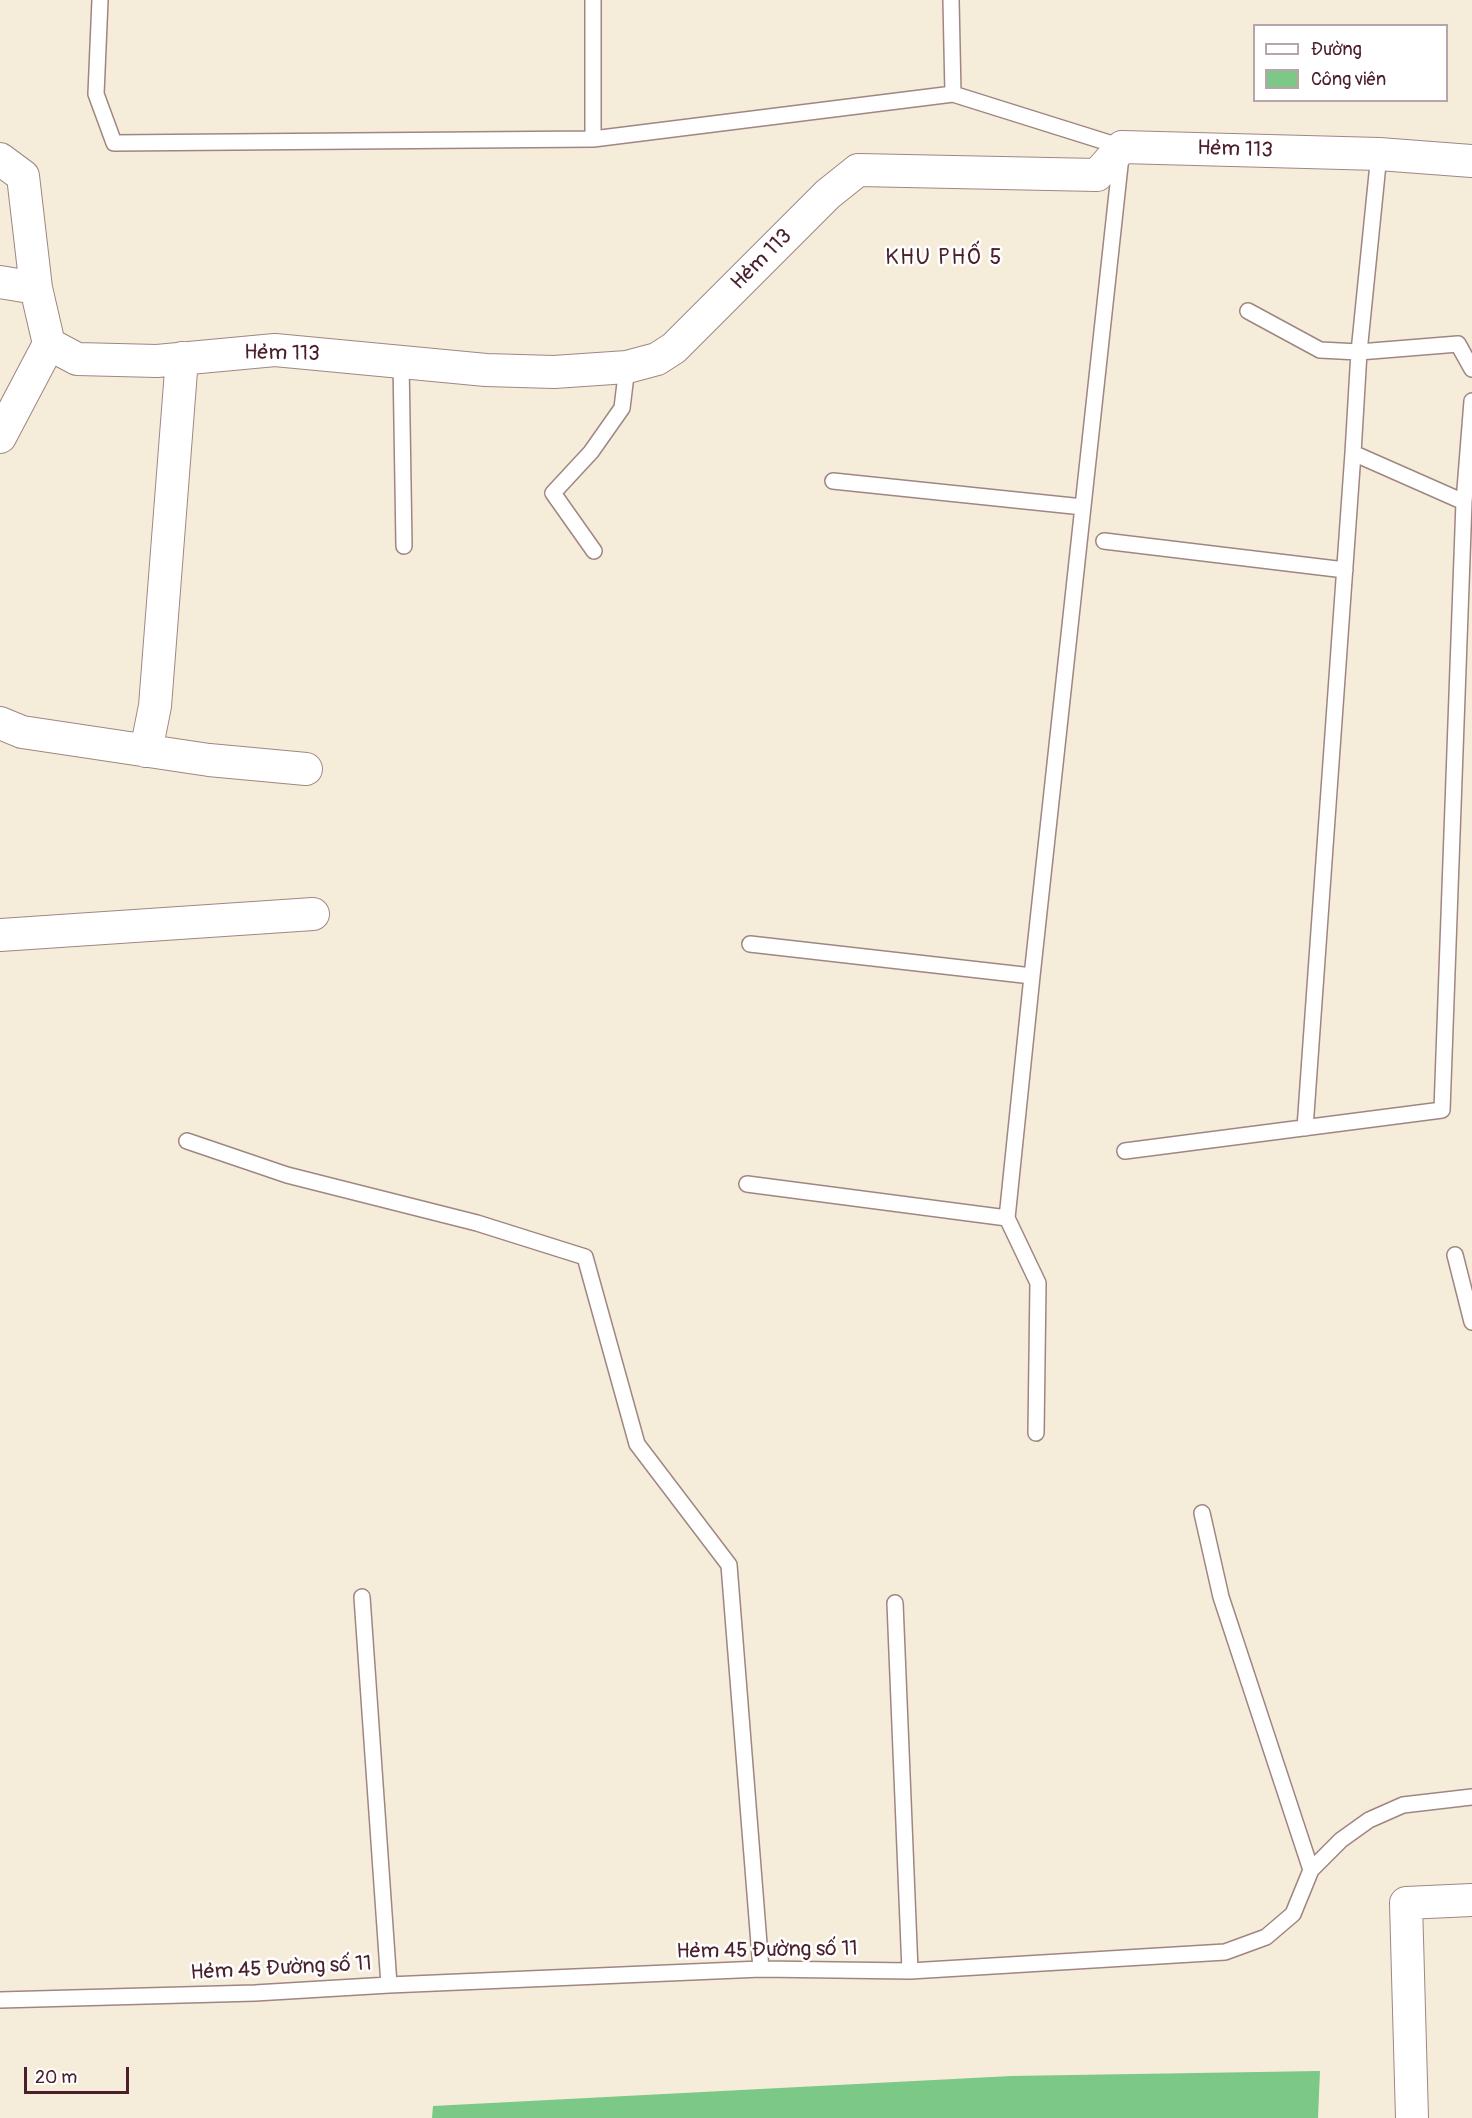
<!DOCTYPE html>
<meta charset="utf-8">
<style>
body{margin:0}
#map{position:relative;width:1472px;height:2118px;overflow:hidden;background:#f5ecd9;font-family:Pangolin,sans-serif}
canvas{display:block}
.legend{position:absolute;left:1253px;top:24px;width:195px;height:78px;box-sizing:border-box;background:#fff;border:2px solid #b7a5aa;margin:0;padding:8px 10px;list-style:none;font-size:18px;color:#4a1f2b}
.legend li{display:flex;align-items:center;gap:12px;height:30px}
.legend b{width:30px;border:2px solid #b7a5aa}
.scale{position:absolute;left:24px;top:2067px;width:105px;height:27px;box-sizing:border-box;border:3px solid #4a1f2b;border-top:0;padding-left:8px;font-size:18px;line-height:21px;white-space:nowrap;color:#4a1f2b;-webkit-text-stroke:4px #fff;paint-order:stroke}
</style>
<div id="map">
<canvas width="1472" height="2118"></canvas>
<ul class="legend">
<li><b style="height:8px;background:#fff"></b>Đường</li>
<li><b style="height:16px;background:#7cc887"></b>Công viên</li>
</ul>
<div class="scale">20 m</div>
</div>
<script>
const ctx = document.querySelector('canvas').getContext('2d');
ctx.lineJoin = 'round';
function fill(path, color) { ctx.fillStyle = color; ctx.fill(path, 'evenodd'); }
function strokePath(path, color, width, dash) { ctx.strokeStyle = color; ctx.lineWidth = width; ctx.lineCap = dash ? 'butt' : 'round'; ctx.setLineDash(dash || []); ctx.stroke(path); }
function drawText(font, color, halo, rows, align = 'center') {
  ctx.font = font + ' Pangolin,sans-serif'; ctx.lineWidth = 5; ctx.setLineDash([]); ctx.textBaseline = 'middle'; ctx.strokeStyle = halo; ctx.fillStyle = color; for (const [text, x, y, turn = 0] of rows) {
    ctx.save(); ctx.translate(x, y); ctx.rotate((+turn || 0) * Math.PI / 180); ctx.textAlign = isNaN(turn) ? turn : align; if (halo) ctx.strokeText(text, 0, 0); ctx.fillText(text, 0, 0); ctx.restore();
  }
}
fill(new Path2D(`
 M1320,2071L1318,2118H432L433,2106L1011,2076Z`), '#7cc887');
const lane = new Path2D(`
 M100,0L96,94L114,143L593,139L953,94L1122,147L1032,976L750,944
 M593,0V139
 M951,0L953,94
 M1379,154L1359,352L1458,344L1472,369
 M1248,311L1320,350L1359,352L1353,453L1305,1128
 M401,361L404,546
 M833,481L1083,507
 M1464,502L1472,401
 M1104,541L1345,570
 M594,551L553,493L591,452L622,408L627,367
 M187,1141L287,1175L477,1223L585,1257L637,1444L729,1565L761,1969
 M1125,1151L1442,1110L1464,502L1353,453
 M747,1184L1007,1218L1032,976
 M1007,1218L1038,1283L1036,1433
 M1455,1255L1472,1322
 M1202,1513L1221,1597L1311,1870
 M362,1597L389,1985
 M895,1603L910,1971
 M0,2000L255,1993L389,1985L761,1969L910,1971L1225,1952L1266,1937L1293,1914L1311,1870L1341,1840L1369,1820L1403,1805L1472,1797`);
const street = new Path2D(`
 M0,159L23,176L36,288
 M0,282L36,288L49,344L0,437
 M49,344L77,359L157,361L275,350L486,370L554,372L627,367L657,359L674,348L828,194L858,170L1097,175L1122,147L1379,154L1472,161
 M0,723L22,732L209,760L306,769
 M146,751L155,706L182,358
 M0,935L313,914
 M1412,2118L1406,1903L1472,1900`);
strokePath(lane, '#a08682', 18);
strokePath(street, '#a08682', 34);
strokePath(lane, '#fff', 15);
strokePath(street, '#fff', 32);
drawText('21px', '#4a1f2b', '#fff', [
 ["Hẻm 113",1235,150,2],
 ["Hẻm 113",762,260,-45],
 ["Hẻm 113",282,354,1],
 ["Hẻm 45 Đường số 11",767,1951,-1],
 ["Hẻm 45 Đường số 11",281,1969,-3]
]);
ctx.letterSpacing = '1.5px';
drawText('22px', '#4a1f2b', '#fff', [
 ["KHU PHỐ 5",944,258]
]);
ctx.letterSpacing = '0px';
</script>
